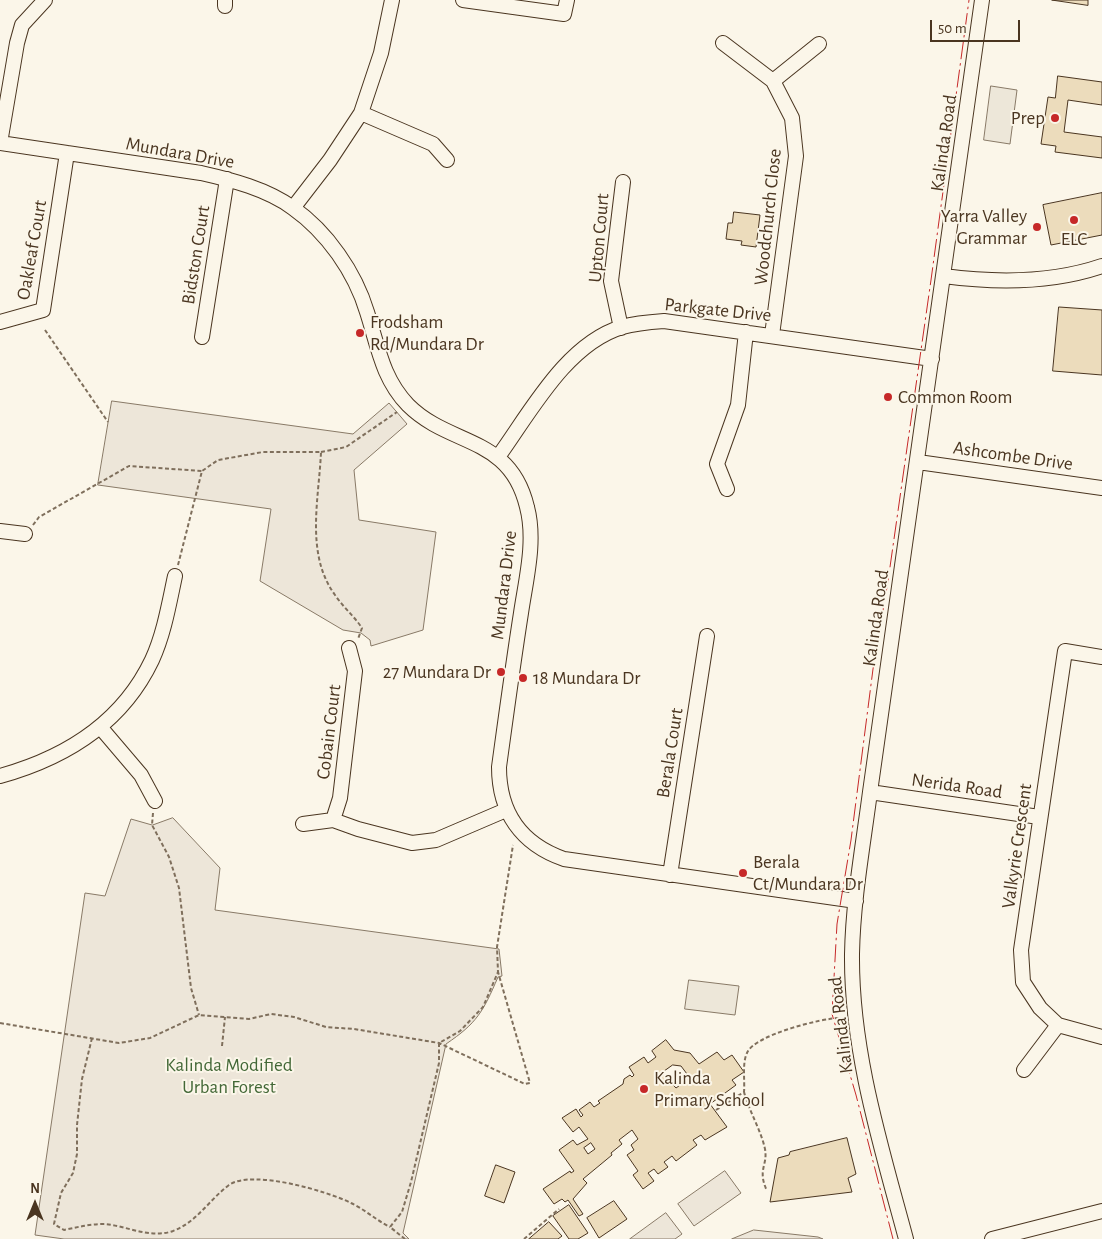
<!DOCTYPE html>
<style>
body{margin:0}
#map{position:relative;width:1102px;height:1239px;overflow:hidden;background:#fbf6e9;font-family:"Alegreya Sans",sans-serif}
canvas{display:block}
.north{position:absolute;left:10px;top:1179px;width:50px;height:50px;-webkit-text-stroke:4px #fbf6e9;paint-order:stroke;rotate:0deg;font-size:14px;font-weight:700;line-height:20px;text-align:center;color:#4a3520}
.north::after{content:'';display:block;margin:auto;width:18px;height:22px;background:#4a3520;clip-path:polygon(50% 0,100% 100%,50% 72%,0 100%)}
.scale{position:absolute;left:930px;top:20px;width:90px;height:22px;box-sizing:border-box;border:2px solid #4a3520;border-top:0;padding-left:6px;font-size:15px;line-height:18px;white-space:nowrap;color:#4a3520;-webkit-text-stroke:4px #fbf6e9;paint-order:stroke}
</style>
<div id="map">
<canvas width="1102" height="1239"></canvas>
<div class="north">N</div>
<div class="scale">50 m</div>
</div>
<script>
const ctx = document.querySelector('canvas').getContext('2d');
ctx.lineJoin = 'round';
function fill(path, color) { ctx.fillStyle = color; ctx.fill(path, 'evenodd'); }
function strokePath(path, color, width, dash) { ctx.strokeStyle = color; ctx.lineWidth = width; ctx.lineCap = dash ? 'butt' : 'round'; ctx.setLineDash(dash || []); ctx.stroke(path); }
function drawText(font, color, halo, rows, align = 'center') {
  ctx.font = font + ' "Alegreya Sans",sans-serif'; ctx.lineWidth = 4; ctx.setLineDash([]); ctx.textBaseline = 'middle'; ctx.strokeStyle = halo; ctx.fillStyle = color; for (const [text, x, y, turn = 0] of rows) {
    ctx.save(); ctx.translate(x, y); ctx.rotate((+turn || 0) * Math.PI / 180); ctx.textAlign = isNaN(turn) ? turn : align; if (halo) ctx.strokeText(text, 0, 0); ctx.fillText(text, 0, 0); ctx.restore();
  }
}
const green = new Path2D(`
 M112,401L353,434L389,403L407,424L354,470L359,520L436,532L423,630L371,646L370,640L361,633L343,630L260,581L271,509L98,485Z
 M173,818L220,868L215,910L499,949L502,976L498,977C483,1012 477,1023 446,1044L403,1233L409,1239H64L35,1235L85,893L105,896L131,819L152,825Z
 M725,1171L741,1193L694,1226L678,1204Z
 M666,1213L682,1234L675,1239H630Z
 M754,1230L818,1237L823,1239H732Z`);
fill(green, '#ede6d9');
strokePath(green, '#887966', 1);
const parking = new Path2D(`
 M991,86L1017,90L1010,144L984,140Z
 M689,980L739,986L735,1015L685,1009Z`);
fill(parking, '#ede7d9');
strokePath(parking, '#887966', 1);
const building = new Path2D(`
 M1052,0H1088V5Z
 M1058,76L1102,82V105L1068,100L1064,132L1102,137V158L1055,152L1056,146L1041,144L1048,97L1055,98Z
 M1102,193V235L1051,245L1043,205Z
 M734,212L760,215L756,247L741,245L742,241L726,239L728,223H732Z
 M1059,307L1102,310V375L1053,371Z
 M666,1040L674,1050L690,1053L699,1064L717,1052L724,1060L732,1055L744,1072L732,1080L736,1085L710,1104L727,1127L705,1140L701,1135L693,1140L697,1145L676,1161L672,1156L664,1162L668,1167L658,1174L654,1169L648,1173L654,1181L643,1189L633,1175L638,1171L627,1155L634,1150L631,1145L638,1139L632,1130L619,1140L622,1144L611,1153L612,1155L583,1179L587,1183L573,1199L583,1214L579,1216L568,1200L565,1202L562,1199L554,1204L543,1189L570,1171L571,1173L574,1171L559,1150L573,1140L577,1145L588,1139L579,1127L573,1132L562,1118L576,1109L581,1117L583,1115L579,1110L590,1102L594,1107L600,1103L598,1101L623,1084L624,1079L630,1075L632,1077L634,1075L629,1067L644,1057L648,1063L656,1057L652,1051ZM673,1065L681,1066L690,1078L676,1088L662,1073ZM591,1143L595,1149L588,1154L584,1148Z
 M847,1138L856,1174L848,1178L852,1192L770,1202L778,1158L789,1155L790,1152Z
 M496,1165L515,1172L504,1203L485,1196Z
 M614,1201L627,1219L599,1238L587,1218Z
 M569,1205L588,1233L578,1239H569L553,1216Z
 M549,1222L562,1236L558,1239H529Z`);
fill(building, '#ecdcbc');
strokePath(building, '#4a3520', 1);
const minor = new Path2D(`
 M45,0L22,25L17,43L0,143L201,173C232,180 267,189 293,208C327,232 355,272 367,312C378,346 382,378 408,405C450,447 510,435 527,507C536,541 526,579 521,613C513,664 506,716 499,767C499,812 521,844 564,859L856,901
 M463,0L564,14L567,0
 M225,6V0
 M723,43L773,81L792,118L796,156L772,335
 M773,81L819,44
 M361,113L433,144L447,160
 M293,208L330,160L361,113L381,53L392,0
 M944,276C996,283 1052,283 1102,266
 M0,322L43,310L67,153
 M621,328L611,281L623,182
 M202,337L227,179
 M498,457C530,413 566,344 622,327C636,323 650,322 664,321L932,359
 M918,462L1102,488
 M727,489L717,464L738,405L746,332
 M0,531L25,534
 M1102,657L1065,651L1021,950L1023,982L1040,1008L1058,1025L1102,1037
 M101,728L141,775L155,801
 M0,776C65,758 122,723 152,660C164,634 169,604 175,576
 M870,792L1039,817
 M333,820L340,798L355,671L349,648
 M303,824L333,820L358,829L412,843L436,840L506,810
 M670,875L707,636
 M1024,1070L1058,1025
 M906,1239C881,1146 851,1051 852,954C853,900 863,846 870,792L982,0
 M992,1239L1102,1211`);
strokePath(minor, '#4a3520', 16);
strokePath(new Path2D(`
 M45,330L108,422
 M321,452L346,447L397,412
 M33,525L39,517L129,466L202,471
 M178,565L202,471L218,460L263,452H321C319,499 305,554 335,595C343,607 354,616 362,628L358,639
 M153,813L152,825L169,857L179,888L191,988L199,1015
 M0,1023L119,1043L150,1038L199,1015L249,1019L271,1014L294,1017L326,1027L354,1029L439,1043L525,1084L530,1083L498,972
 M92,1038L82,1079L77,1125V1154L73,1173L61,1193L54,1224L64,1230C78,1227 90,1224 105,1224C127,1226 150,1239 173,1231C197,1222 209,1200 229,1185C252,1169 327,1191 351,1203C364,1209 376,1220 390,1227
 M222,1046L225,1017
 M744,1092C749,1111 761,1130 765,1149C768,1166 757,1169 767,1191
 M716,1110L744,1092C745,1081 742,1063 747,1053C754,1035 822,1018 840,1018
 M405,1239L390,1227L402,1212L411,1182L439,1063V1043L460,1031L483,1007L498,972L497,947L513,845
 M524,1239L559,1209`), '#7f6f5c', 2, [4, 2.5]);
strokePath(minor, '#fbf6e9', 14);
strokePath(new Path2D(`
 M893,1239L856,1095L832,1014L837,924L851,840L873,669L888,581L931,280L969,0`), '#c62828', 1, [18, 4, 2.5, 4]);
for (const [x, y, r, color] of [
 [1055,118,5,"#c62828"],
 [1074,220,5,"#c62828"],
 [1037,227,5,"#c62828"],
 [360,333,5,"#c62828"],
 [888,397,5,"#c62828"],
 [501,672,5,"#c62828"],
 [523,678,5,"#c62828"],
 [743,873,5,"#c62828"],
 [644,1089,5,"#c62828"]
]) { const dot = new Path2D(); dot.arc(x, y, r, 0, 2 * Math.PI); ctx.fillStyle = color; ctx.fill(dot); strokePath(dot, '#fbf6e9', 2); }
drawText('19px', '#4a3520', '#fbf6e9', [
 ["Prep",1045,118,"right"],
 ["Yarra Valley",1027,216,"right"],
 ["Grammar",1027,238,"right"],
 ["ELC",1074,239,"center"],
 ["Frodsham",370,322],
 ["Rd/Mundara Dr",370,344],
 ["Common Room",898,397],
 ["27 Mundara Dr",491,672,"right"],
 ["18 Mundara Dr",533,678],
 ["Berala",753,862],
 ["Ct/Mundara Dr",753,884],
 ["Kalinda",654,1078],
 ["Primary School",654,1100]
], 'left');
drawText('19px', '#4a3520', '#fbf6e9', [
 ["Kalinda Road",944,143,-82],
 ["Mundara Drive",180,153,10],
 ["Woodchurch Close",768,217,-84],
 ["Upton Court",599,238,-85],
 ["Oakleaf Court",32,250,-80],
 ["Bidston Court",196,255,-81],
 ["Parkgate Drive",718,310,6],
 ["Ashcombe Drive",1013,456,8],
 ["Mundara Drive",504,585,-83],
 ["Kalinda Road",876,618,-82],
 ["Cobain Court",329,732,-83],
 ["Berala Court",670,753,-81],
 ["Nerida Road",957,786,8],
 ["Valkyrie Crescent",1017,846,-82],
 ["Kalinda Road",841,1025,-97]
]);
drawText('19px', '#436837', '#fbf6e9', [
 ["Kalinda Modified",229,1065],
 ["Urban Forest",229,1087]
]);
</script>
